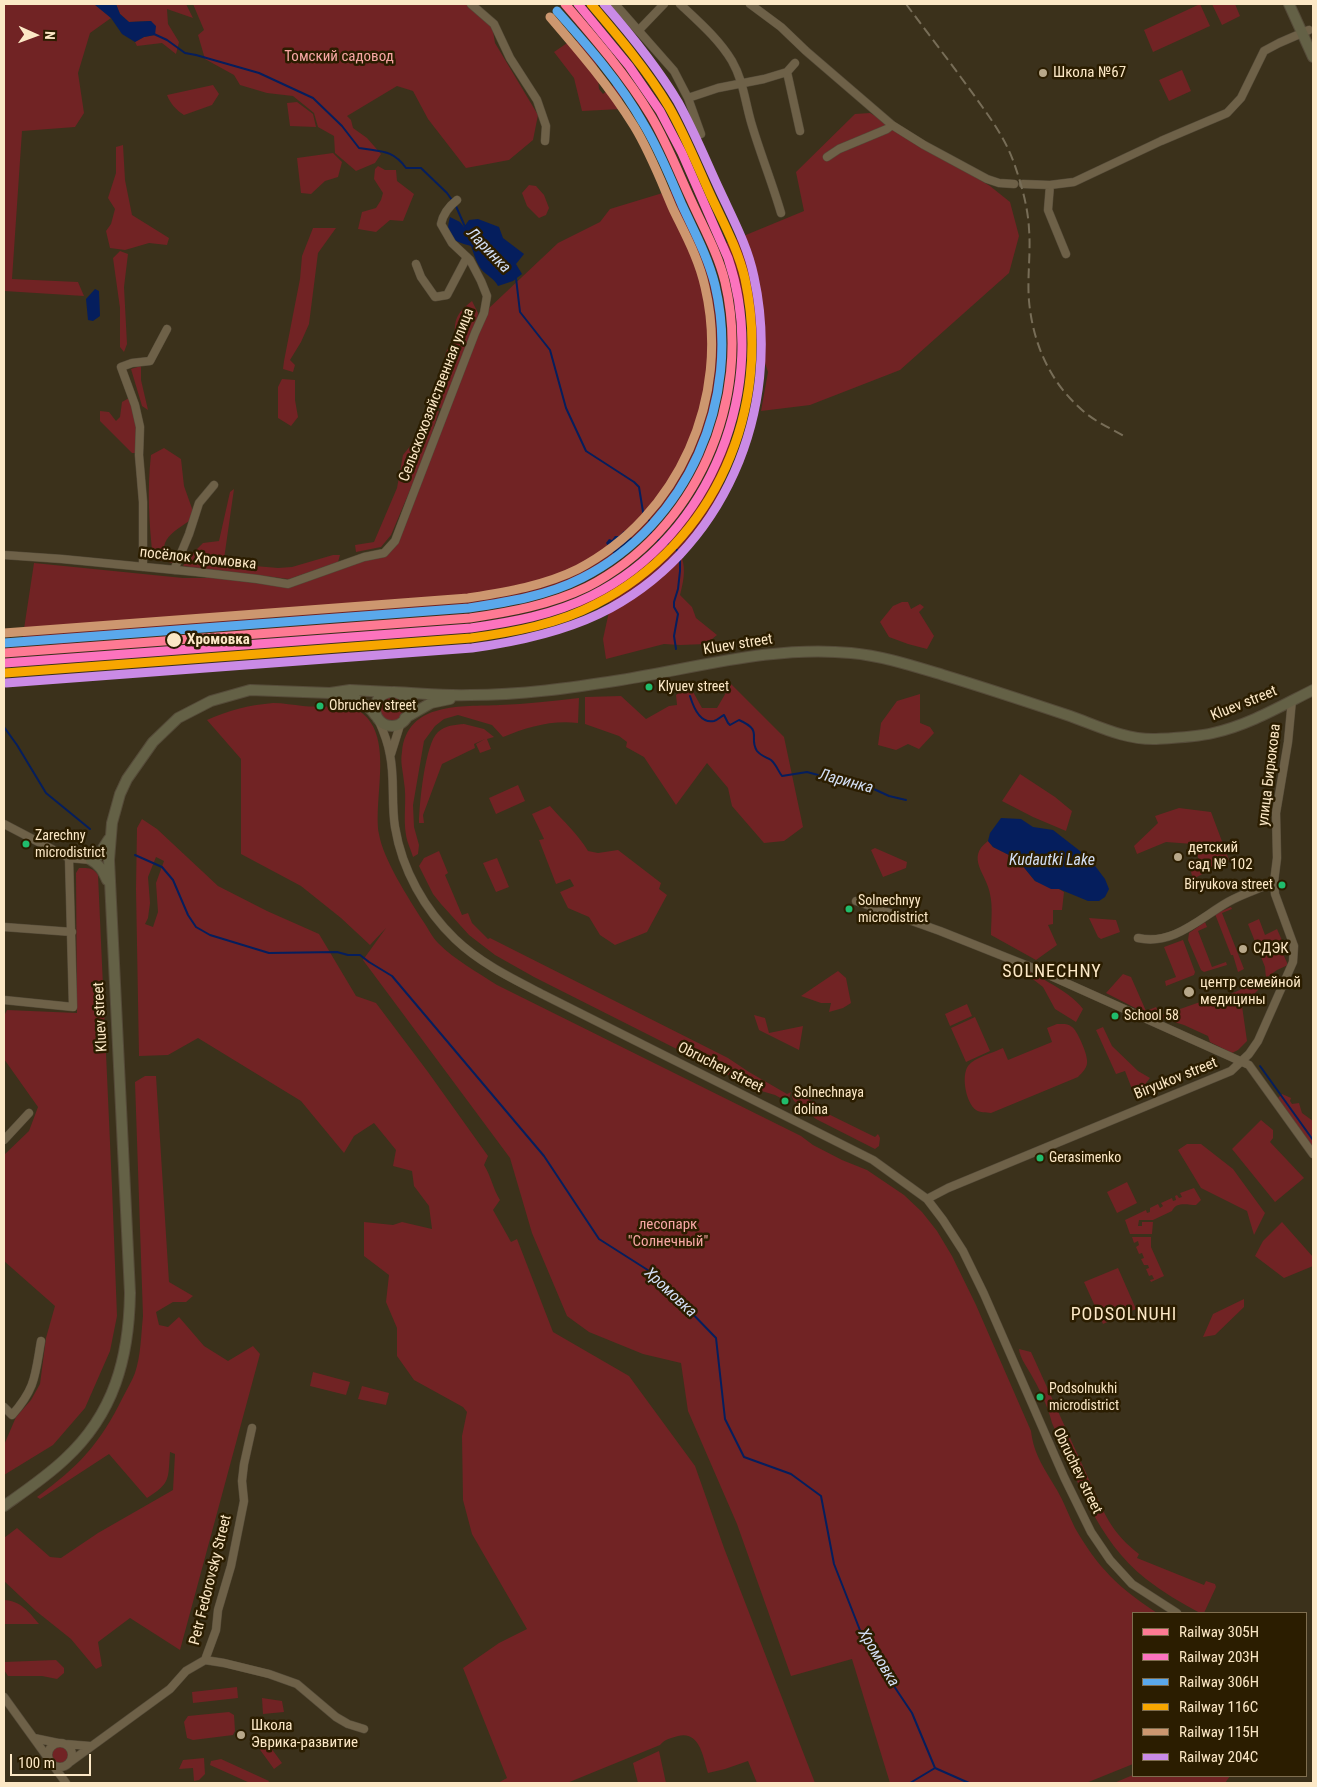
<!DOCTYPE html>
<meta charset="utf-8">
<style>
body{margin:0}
#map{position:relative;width:1317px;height:1787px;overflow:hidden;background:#3b311b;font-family:"Roboto Condensed",sans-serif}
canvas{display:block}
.frame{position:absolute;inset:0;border:5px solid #fce8c6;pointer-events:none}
.legend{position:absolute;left:1132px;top:1612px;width:175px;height:165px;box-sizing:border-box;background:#2b1d00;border:1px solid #7f6e4f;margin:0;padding:6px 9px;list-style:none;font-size:15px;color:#fce8c6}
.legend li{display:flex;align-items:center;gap:10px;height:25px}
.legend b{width:25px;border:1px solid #7f6e4f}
.north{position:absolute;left:10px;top:10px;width:50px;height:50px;-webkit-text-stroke:4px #2b1d00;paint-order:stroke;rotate:92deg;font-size:14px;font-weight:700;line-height:20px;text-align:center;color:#fce8c6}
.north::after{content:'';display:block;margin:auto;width:18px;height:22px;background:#fce8c6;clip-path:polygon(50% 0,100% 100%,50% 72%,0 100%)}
.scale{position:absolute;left:10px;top:1754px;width:81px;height:22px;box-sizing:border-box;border:2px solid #fce8c6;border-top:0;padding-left:6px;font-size:15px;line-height:18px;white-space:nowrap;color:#fce8c6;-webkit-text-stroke:4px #2b1d00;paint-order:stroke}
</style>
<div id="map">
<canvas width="1317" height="1787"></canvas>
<div class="frame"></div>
<ul class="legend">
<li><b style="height:6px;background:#fe7a93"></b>Railway 305Н</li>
<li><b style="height:6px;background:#fc73be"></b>Railway 203Н</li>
<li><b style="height:6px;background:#5aa8eb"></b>Railway 306Н</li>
<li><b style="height:6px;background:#f7a600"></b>Railway 116С</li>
<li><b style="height:6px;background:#cd976f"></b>Railway 115Н</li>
<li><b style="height:6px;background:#ca8be6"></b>Railway 204С</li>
</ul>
<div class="north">N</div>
<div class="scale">100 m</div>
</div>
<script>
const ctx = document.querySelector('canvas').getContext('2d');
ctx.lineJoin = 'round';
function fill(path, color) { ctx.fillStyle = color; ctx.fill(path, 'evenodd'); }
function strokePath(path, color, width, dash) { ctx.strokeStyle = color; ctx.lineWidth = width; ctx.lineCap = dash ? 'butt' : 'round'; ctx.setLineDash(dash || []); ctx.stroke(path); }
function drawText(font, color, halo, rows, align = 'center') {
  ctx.font = font + ' "Roboto Condensed",sans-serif'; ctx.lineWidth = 5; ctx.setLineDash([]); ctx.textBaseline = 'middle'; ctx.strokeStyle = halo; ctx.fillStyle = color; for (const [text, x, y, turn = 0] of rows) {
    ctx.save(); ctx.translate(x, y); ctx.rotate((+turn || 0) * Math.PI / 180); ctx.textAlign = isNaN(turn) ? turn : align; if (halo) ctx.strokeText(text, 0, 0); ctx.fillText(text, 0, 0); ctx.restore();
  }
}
fill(new Path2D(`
 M4,4H96V5L111,18L90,33L78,73L84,113L75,127L22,131L12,279L78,282L84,296L4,291Z
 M116,4H186L193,18L167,9L168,24L179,42L176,54L162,43L137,46L135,42L144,37L155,35L151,21L129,22L120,14Z
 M193,4H467L492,25L495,43L538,115L533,140L509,160L466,168L428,119L413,91L397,86L347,116L351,120L353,128L367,138L381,154L375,163L356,171L335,153L334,136L318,127L314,113L293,96L267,93L240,85L234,75L205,59L198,35L204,30Z
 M1200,4L1210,26L1153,52L1144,30Z
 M1212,4H1235L1240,16L1222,25Z
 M570,41H585L596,55L599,89L603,94L614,85L623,87L621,109L582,111L574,78L554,52Z
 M1182,70L1191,91L1169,101L1159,80Z
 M213,85L219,94L212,105L184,115C176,110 170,103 167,95Z
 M297,102L313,114L316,127L290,126L287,103Z
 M870,113L990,186L1010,202L1019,236L1009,273L900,370L810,405L761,411L768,372L724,244L804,211L796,172L855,114Z
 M123,145L125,180L132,215L169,238L167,245L149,243L125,250L110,248L106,231L111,224L115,209L108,198L116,173V147Z
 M333,153L342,162L338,177L325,181L311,194L301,193L297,158Z
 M378,166L385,170H396L397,181L414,194L403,221L390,220L376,232L358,229L362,212L376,208L381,200L383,193L374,179L375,169Z
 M529,185L536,186L544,195L549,208L546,215L539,218L527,206L522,193Z
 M679,188L718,290L726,360L721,394L702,459L660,518L637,544L609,566L558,589L490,608L391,618L283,617L202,625L62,644L22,642L34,563L183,578H213L289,587L396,545L487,310L558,243L600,222L610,209Z
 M313,228H336L318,253L309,324L301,342L290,360L295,365L293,372L283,369L284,361L300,279L302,256Z
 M120,251L128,254L124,287L127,344L124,352L120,347V308L113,258Z
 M472,301L478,313L477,321L443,409L432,406C435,394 440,383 442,371C447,354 442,354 455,339C454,319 456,314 472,301Z
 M141,366V380L148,410L142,406L131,369Z
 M282,379L295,380V400L298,417L291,426L278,418V387Z
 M129,398L138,433L136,453H132L100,421V411L109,412L116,421L120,417L122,402Z
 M428,411H439L425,455L391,535L381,547L356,552L355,545L374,542L397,488L403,455L420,434Z
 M725,439L736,444C722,482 712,530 682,558C686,571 683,583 680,595L692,607L696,618L717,635L706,644L680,645L664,644L606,659L603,639L610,607L614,601L584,611L577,602L610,587L653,557L667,539L696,498Z
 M164,448L181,459L184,486L195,517C182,527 159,536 165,555L176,558L173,563L153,559C149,523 147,490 151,455Z
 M234,489L224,559L231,564L278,568L292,567L333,555H340L338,562L289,579L183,566L188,558L203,543L219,541L230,492Z
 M902,602H908L911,609L920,604L924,607L919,612L934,636L927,649L908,644L889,637L880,622L893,606Z
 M731,684L784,737L803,827L784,841L764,843L732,806L728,788L707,763L676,805L644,757L626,747L627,742L619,736L585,724V697L621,696L646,719L669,706L677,705L676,695L684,689L692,690L702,708H717Z
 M920,694V723L930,727L934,733L919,749L908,744L896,750L878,745L881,723L897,701Z
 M380 709a12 12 0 1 1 24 0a12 12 0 1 1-24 0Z
 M579,698L578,723C551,720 528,727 503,737L492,725L458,715L444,719L435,726L424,741L413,805L414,827L419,845L418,854L413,857C411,850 407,842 406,835C403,818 407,799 404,782C403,771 400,762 402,752C407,701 462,707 500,705C526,704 553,701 579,698Z
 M273,703C284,703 293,705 303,706C319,708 350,703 362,713C394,738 373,799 379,834C383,859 409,899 423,921C428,928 432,937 438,943C455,960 477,972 497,985L801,1136L813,1145L842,1160L867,1170L904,1195L922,1212L937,1231L952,1256L976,1305L1031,1431C1034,1456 1045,1469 1057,1490C1064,1502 1069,1516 1075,1528C1098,1568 1119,1588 1157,1613H1133V1764L1086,1783H890L852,1659L791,1676L737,1524L688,1411L681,1363L643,1354L589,1332L567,1316L532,1233L510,1158L363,960L386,928L370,945L341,918L301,886L241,854V759L207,720C229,710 250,705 273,703Z
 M464,724L484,729L494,737L487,739L491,749L480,753L476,744L485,739L474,744L475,748L442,764L423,815L424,823H419C419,806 425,743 438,732C446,725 454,725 464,724Z
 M1020,774L1055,797L1072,811L1066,831L1033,817L1002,801Z
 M518,785L525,801L496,814L489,798Z
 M550,806C563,821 578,834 588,851L598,853L618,850L661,883L659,889L667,895L647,932L615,945L600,935L589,917L568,908L560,892L574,886L570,879L556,884L539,840L544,839L532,814Z
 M1179,808L1211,812L1229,860L1193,879L1189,865L1199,860L1193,844L1166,842L1137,854L1134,846L1158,823L1155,816Z
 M142,819L157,829L218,886L267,911L319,934L356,996L376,1003L428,1072L488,1156L484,1165C491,1176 493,1189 500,1200L493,1210L511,1242L517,1239L553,1332L629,1376L695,1466L724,1548L815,1783H757L748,1761L725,1769L708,1773C703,1757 700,1731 678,1736C671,1738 665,1739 660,1745L567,1783H498L507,1778L463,1668L499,1643L527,1629L472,1534L463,1500L462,1436L467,1412L463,1407L414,1380L397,1356V1328L386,1302L389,1275L364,1256V1222L393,1225L402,1222L432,1229L429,1206L414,1186L412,1171L393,1166L396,1150L374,1123L354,1136L344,1153L301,1101L198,1038L168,1055L139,1056L136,889L137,828ZM156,857L164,861L156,883L158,912L153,927L145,924L148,918L150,903L148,877Z
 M988,841L993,847L1017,859L1035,881L1059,889L1064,892L1062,910H1053V924L1048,925L1057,945L1036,960L991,935C991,922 993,907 990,894C987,874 965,858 988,841Z
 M875,848L907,862L906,868L883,877L871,850Z
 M439,851L448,873L445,875L462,915L468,913L472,923L488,939L490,938L728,1058L749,1072L787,1094L791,1092L788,1102L775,1095L758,1090L534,977L495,955L469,935L441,904L433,894L419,866L424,858Z
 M497,858L509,887L496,892L483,863Z
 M79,868C87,868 93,867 98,875L112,1187L117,1316L110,1351L85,1408L53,1445L4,1475V1445L16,1417L31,1400L40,1384L46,1338L55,1306L4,1261V1155L29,1131L38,1107L4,1059V1016L7,1010L77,1013L76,873Z
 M1231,907L1232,909L1222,913L1244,969L1238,972L1233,955H1231L1215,914Z
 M1089,918L1116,920L1120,932L1101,939L1098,937Z
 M1259,919L1265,935L1277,929L1284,945L1280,947L1288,965L1277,970L1266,978L1265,967L1248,924Z
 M1205,922L1207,927L1198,931L1212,967L1226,962L1227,965L1204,972L1201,970L1188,940L1189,933Z
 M1183,940L1195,972L1194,975L1166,986L1165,981L1176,977L1164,947Z
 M1008,960C1029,973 1069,989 1083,1009L1076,1022L1055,1009L1043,987Z
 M838,971L846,978L851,1003L843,1008L829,1012L831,1003H821L801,996Z
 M1123,974L1131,977L1146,1011L1156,1007L1160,1016L1203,1001L1207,1004L1212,1002L1258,982L1261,987L1242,1006L1247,1041L1238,1050L1232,1053L1210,1042L1208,1036L1184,1025L1143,1012L1106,993Z
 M967,1004L972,1016L950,1026L945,1014Z
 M754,1015L765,1018L769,1033L803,1026L799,1050L759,1030Z
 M975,1017L990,1051L966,1062L951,1028Z
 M1057,1024C1062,1024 1068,1023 1072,1027C1077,1030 1087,1053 1087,1060C1088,1067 1083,1072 1078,1077L991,1113C986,1112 980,1113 976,1110C966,1103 961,1076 968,1066C975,1057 993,1053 1003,1048L1008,1060L1052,1042L1047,1028Z
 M1103,1027L1112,1046L1138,1071L1150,1078L1138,1093L1132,1089L1125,1071L1116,1074L1096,1030Z
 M145,1076H156L169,1282L193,1296L186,1302H173L156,1312L159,1325L168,1327L179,1317L204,1346L228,1361L253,1346L260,1354L180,1650L130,1618L98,1642L102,1666L96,1669L71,1639L36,1611L4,1581V1538L17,1528L50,1557L61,1558L98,1533L173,1490L175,1454L170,1452C168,1479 171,1483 147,1498L109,1454L40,1499L37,1497C79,1466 100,1444 123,1397C127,1389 132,1381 135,1373C141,1355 141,1334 143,1316L135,1082Z
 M793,1091L816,1103V1108L875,1137L878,1134L880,1138L879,1146L875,1149L816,1119L794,1101L792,1097Z
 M1282,1094L1291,1098L1290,1101L1292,1104L1299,1103L1302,1113L1313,1121V1148L1278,1098Z
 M1261,1120L1273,1130V1138L1270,1142L1304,1178L1275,1202L1232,1149Z
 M1187,1144H1201L1233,1169L1265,1213L1254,1235L1247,1211L1201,1188L1178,1150Z
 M1127,1182L1137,1203L1117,1213L1107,1192Z
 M1194,1188L1201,1200L1196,1205C1188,1205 1176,1201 1172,1211L1153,1220H1139L1138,1226H1142V1222H1153L1152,1234H1130L1125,1220L1146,1210L1147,1213L1150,1212V1208L1158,1204L1160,1208L1163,1206L1161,1203L1172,1198L1173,1201L1176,1200L1175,1196L1177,1195L1179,1198L1182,1197L1180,1193Z
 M1282,1222L1313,1257V1266L1284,1278L1255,1256L1263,1241Z
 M1132,1237H1151V1247L1164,1276L1151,1282L1150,1280L1154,1279L1152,1275L1149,1276L1146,1269L1149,1268L1148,1265H1144L1141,1259L1144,1258L1142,1253L1139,1254L1136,1247L1139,1245L1138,1241L1134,1243Z
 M1118,1268L1136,1309L1103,1324L1084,1282Z
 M1244,1299V1307L1215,1335L1203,1337L1213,1314Z
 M1019,1349L1031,1352L1101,1506C1111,1527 1120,1539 1139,1554L1137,1558L1204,1585L1206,1581L1215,1584L1216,1587L1204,1613H1200C1181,1603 1163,1592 1146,1579C1097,1541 1076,1477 1052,1423C1048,1407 1041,1392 1033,1378C1028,1368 1020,1359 1019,1349Z
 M313,1372L350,1382L346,1395L310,1386Z
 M362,1386L389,1393L386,1405L358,1399Z
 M4,1600C21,1601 29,1612 39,1624H4Z
 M56,1660L64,1668V1673L57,1679L42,1676H8L4,1670V1662Z
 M237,1687L238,1698L193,1703L192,1692Z
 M262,1698L282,1701L284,1712L263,1714Z
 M229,1712L234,1715L235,1731L233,1735L193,1740L187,1738L184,1722L188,1716Z
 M266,1741L282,1763L274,1769L258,1747Z
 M51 1755a9 9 0 1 1 18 0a9 9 0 1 1-18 0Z
 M659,1751L666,1783H638L633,1763Z
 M204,1758L205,1774L199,1780L194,1781L193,1768L179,1769L183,1760Z
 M221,1759L269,1781L268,1783H250L210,1765L211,1761Z
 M1133,1775V1776H1230L1225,1783H1114Z`), '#712324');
fill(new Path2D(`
 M96,4H116L120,14L129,22L151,21L156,26L155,35L144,37L135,42L122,34L111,18L95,5Z
 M450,217L460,222L464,227L469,220L478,219L499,227L503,238L524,254L516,264L522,274L513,281L498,286C494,278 487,276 481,269C476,262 474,254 471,246C453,241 444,238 450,217Z
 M95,289L99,291L100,316L93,321L88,320L86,299Z
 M624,531H628L632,539L629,546L624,552L620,547L618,553L614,554L606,543L609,539L612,540L615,536H619Z
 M1001,818L1021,819L1033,827L1053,830L1089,858L1105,879L1109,889L1105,897L1099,901H1088L1059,889H1051L1035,881L1017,859L993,847L988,841L990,833Z`), '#051e5d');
strokePath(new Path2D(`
 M154,34L167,40L185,53L196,55L259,73L313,98L342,126L359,148C381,152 392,149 406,168H421L447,193L452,200
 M455,204L466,229
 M516,278L520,312L550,350L566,408L586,451L634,482L639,487L644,518L648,519L651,523V533L659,541L662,540L677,550L680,558V571L678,589L674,602V607L678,614L674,636L676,649
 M690,696C693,706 700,724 714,721C718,720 720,717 724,715L728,723L730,725L739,720C764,731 748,737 757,751C761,756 766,757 771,760C776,764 778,771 782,776L807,772L818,775L838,777L854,780L889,796L906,800
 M4,727L17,745L46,793L90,829
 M135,855L162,867L173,880L188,915L196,927L210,935L269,953L337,952L348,955H360L369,962L392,976L544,1156L599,1239L654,1274L716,1338L725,1419L744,1457L791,1474L821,1496L834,1564L865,1643L912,1713L935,1768L969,1783
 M1260,1066L1313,1140
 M910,1783L935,1768`), '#051e5d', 2);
const minor = new Path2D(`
 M471,4L494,24L510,58L537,100L546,126L545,141
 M615,4L674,71L688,98L701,134
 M680,4C698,21 719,39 732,61C743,80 745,101 751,122C760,153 772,182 781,213
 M750,4L781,27L806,51L892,125L924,145L987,179L999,183L1014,184
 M639,30L664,4
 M787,72L800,131
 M688,98L718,88L764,79L787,72L795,63
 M827,157L839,149L887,129L892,125
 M1023,184L1050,185
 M1066,254L1048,210L1050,185L1074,182L1161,141L1227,113L1241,98L1264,51L1279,43L1309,30
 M416,264L421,277L435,297L447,295L467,257
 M4,555L62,559L196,572L257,579L288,584L364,557L384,553L395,541L475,333L484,313L487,296L481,281L470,260L452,243L441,224C443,214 448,207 457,200
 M143,567V502L139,455L140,427L135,405L121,367L132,363L150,361L167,329
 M174,570L189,534L199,503L214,485
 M378,719C383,730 388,742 390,755C395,778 391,803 395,827C402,870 425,910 455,939C481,964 515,980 546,996L873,1160L927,1199L943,1220L963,1251L984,1294L1064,1477L1091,1532L1110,1560L1132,1584L1177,1613
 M391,754L401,722
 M4,824L69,858L91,860
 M856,901L940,931L1033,968L1249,1065L1313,1154
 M4,927L72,932
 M1138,938C1173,946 1200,918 1228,902C1242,894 1259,889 1274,882
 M4,1000L73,1007L69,858
 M4,1140L29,1113
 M927,1199L948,1188L1231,1071L1249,1054L1258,1041L1293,962L1294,946L1275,894L1274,882L1277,858L1276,813L1288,742L1292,700
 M4,1407L12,1415C36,1388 35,1375 41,1341
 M205,1660L224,1663L269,1674L297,1684L336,1717L348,1724L364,1729
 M4,1697L66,1783
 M34,1738L58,1743
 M48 1755a12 12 0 1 1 24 0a12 12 0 1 1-24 0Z
 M65,1744L90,1746
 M70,1762L170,1689L186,1671L205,1660L216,1630L218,1610L231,1566L244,1501L242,1481L244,1464L252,1428`);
const major = new Path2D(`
 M1289,4L1313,57
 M394,692C419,693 445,696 470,695C521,695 571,688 621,680C696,668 774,645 851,653C883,656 913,666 943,675C986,688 1028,702 1070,716C1098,726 1125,740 1156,739C1174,738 1196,737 1213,733C1249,725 1281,706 1313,690
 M375 709a17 17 0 1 1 34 0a17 17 0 1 1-34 0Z
 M338,695C355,698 366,702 376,716
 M405,718L431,703L450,699
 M91,860C100,865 103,871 107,880
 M91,860L98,856L109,839
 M4,1506C25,1491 46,1477 65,1459C114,1414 129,1358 130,1293L109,860L112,823L120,794L127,779L153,742L178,718L211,701L250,690L330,693L350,690L390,692`);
strokePath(minor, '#554b39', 9);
strokePath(major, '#554b39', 12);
strokePath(minor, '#6e6148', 8);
strokePath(major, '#646146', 10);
strokePath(new Path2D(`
 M906,4C929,35 953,66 976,98C991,119 1005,138 1014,163C1021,183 1028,207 1029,229C1031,253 1027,277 1029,301C1033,344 1050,382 1082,410C1094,421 1110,428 1124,436`), '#776d57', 2, [10, 5]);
strokePath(new Path2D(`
 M4,653L470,618C510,612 550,605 587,587C696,531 753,401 725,282C718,253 703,227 691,200C678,172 667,143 651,116C627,76 596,40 565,4`), '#fe7a93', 9);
strokePath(new Path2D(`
 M5,663L471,628C512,622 553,615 591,596C712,536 771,385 728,258L682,153L660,111L629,66L578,4`), '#fc73be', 9);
strokePath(new Path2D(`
 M4,643L469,608C508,602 547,596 582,578C688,524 742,399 715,285C708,257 694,231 682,205C670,177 659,149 643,123C620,82 588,46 557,11`), '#5aa8eb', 9);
strokePath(new Path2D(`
 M5,673L471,638C514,632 558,624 596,604C715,543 773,409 745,279C738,249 723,222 710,194C697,165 685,135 669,107C647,70 619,37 591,4`), '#f7a600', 9);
strokePath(new Path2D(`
 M4,633L468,598C505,592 544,586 578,569C679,516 731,397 705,287C699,259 685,234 673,209C661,181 650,152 634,126C610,87 580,52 550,17`), '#cd976f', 9);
strokePath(new Path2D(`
 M6,683L472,648C516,642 559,633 599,614C724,553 783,410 754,277C748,247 733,219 720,191C706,161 694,131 678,102C657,67 631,35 604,4`), '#ca8be6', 9);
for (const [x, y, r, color] of [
 [1043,73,5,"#b8a88a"],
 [174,640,8,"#fce8c6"],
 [649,687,4.5,"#20bc6c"],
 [320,706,4.5,"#20bc6c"],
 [26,844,4.5,"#20bc6c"],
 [1178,857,5,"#b8a88a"],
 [1282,885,4.5,"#20bc6c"],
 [849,909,4.5,"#20bc6c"],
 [1243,949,5,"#b8a88a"],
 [1189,992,6,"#b8a88a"],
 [1115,1016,4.5,"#20bc6c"],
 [785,1101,4.5,"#20bc6c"],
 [1040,1158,4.5,"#20bc6c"],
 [1040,1397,4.5,"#20bc6c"],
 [241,1735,5,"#b8a88a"]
]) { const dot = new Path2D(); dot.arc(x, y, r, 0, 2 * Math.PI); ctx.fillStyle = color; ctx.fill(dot); strokePath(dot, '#2b1d00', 2); }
drawText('14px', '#fce8c6', '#2b1d00', [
 ["Klyuev street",658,687],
 ["Obruchev street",329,706],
 ["Zarechny",35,836],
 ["microdistrict",35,853],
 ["Biryukova street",1273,885,"right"],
 ["Solnechnyy",858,901],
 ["microdistrict",858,918],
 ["School 58",1124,1016],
 ["Solnechnaya",794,1093],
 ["dolina",794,1110],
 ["Gerasimenko",1049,1158],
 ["Podsolnukhi",1049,1389],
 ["microdistrict",1049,1406]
], 'left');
drawText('15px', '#f7a7a4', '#2b1d00', [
 ["Томский садовод",339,57],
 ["лесопарк",668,1225],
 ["\"Солнечный\"",668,1242]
]);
drawText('15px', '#fce8c6', '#2b1d00', [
 ["Школа №67",1053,73],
 ["детский",1188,848],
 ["сад № 102",1188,865],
 ["СДЭК",1253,949],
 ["центр семейной",1200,983],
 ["медицины",1200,1000],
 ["Школа",251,1726],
 ["Эврика-развитие",251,1743]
], 'left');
drawText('15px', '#fce8c6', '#2b1d00', [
 ["Сельскохозяйственная улица",437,395,-69],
 ["посёлок Хромовка",198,559,6],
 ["Kluev street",738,645,-9],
 ["Kluev street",1244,704,-22],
 ["улица Бирюкова",1270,775,-83],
 ["Kluev street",101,1017,-93],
 ["Obruchev street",720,1068,27],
 ["Biryukov street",1176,1079,-22],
 ["Obruchev street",1077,1471,64],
 ["Petr Fedorovsky Street",211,1580,-76]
]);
drawText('bold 15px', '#fce8c6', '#2b1d00', [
 ["Хромовка",187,640]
], 'left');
drawText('italic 16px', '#d2def3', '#2b1d00', [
 ["Ларинка",488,251,46],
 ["Ларинка",846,782,15],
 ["Kudautki Lake",1052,861],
 ["Хромовка",670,1293,43],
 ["Хромовка",878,1658,59]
]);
ctx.letterSpacing = '1px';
drawText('18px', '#fce8c6', '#2b1d00', [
 ["SOLNECHNY",1052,972],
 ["PODSOLNUHI",1124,1315]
]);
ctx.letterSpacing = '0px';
</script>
